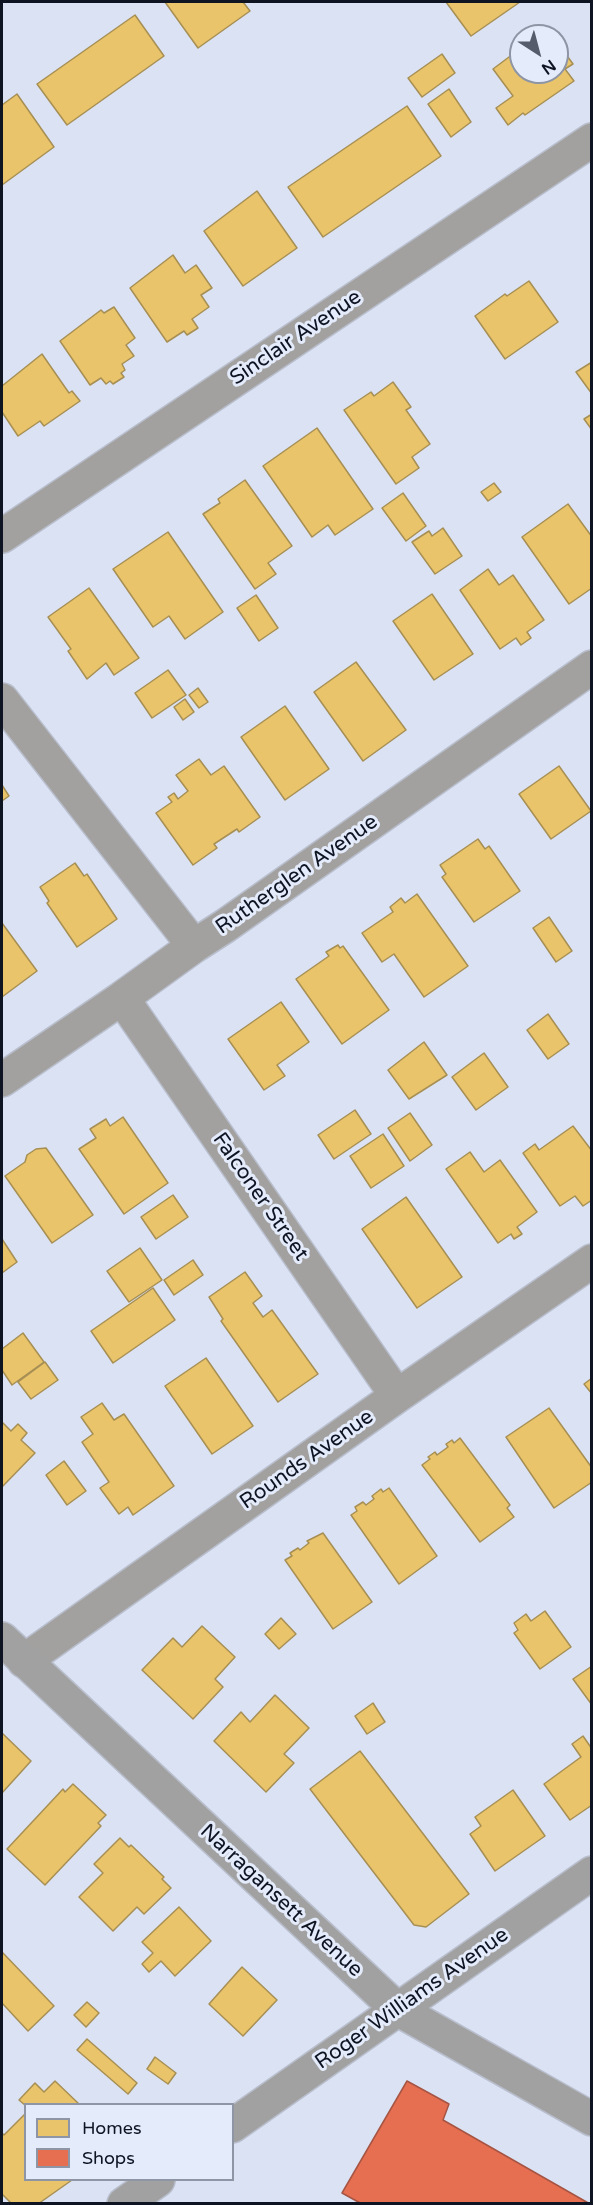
<!DOCTYPE html>
<style>
body{margin:0}
#map{position:relative;width:593px;height:2205px;overflow:hidden;background:#dae2f4;font-family:"Varela Round",sans-serif}
canvas{display:block}
.frame{position:absolute;inset:0;border:3px solid #0e1422;pointer-events:none}
.legend{position:absolute;left:24px;top:2103px;width:210px;height:78px;box-sizing:border-box;background:#e4ebfb;border:2px solid #8e95a4;margin:0;padding:8px 10px;list-style:none;font-size:18px;color:#0e1422}
.legend li{display:flex;align-items:center;gap:12px;height:30px}
.legend b{width:30px;border:2px solid #8e95a4}
.north{position:absolute;left:509px;top:24px;width:60px;height:60px;box-sizing:border-box;background:#e4ebfb;border:2px solid #8e95a4;border-radius:50%;rotate:144deg;font-size:16px;font-weight:700;line-height:24px;text-align:center;color:#0e1422}
.north::after{content:'';display:block;margin:auto;width:21px;height:27px;background:#555c6c;clip-path:polygon(50% 0,100% 100%,50% 72%,0 100%)}
</style>
<div id="map">
<canvas width="593" height="2205"></canvas>
<div class="frame"></div>
<ul class="legend">
<li><b style="height:16px;background:#e9c46a"></b>Homes</li>
<li><b style="height:16px;background:#e76f51"></b>Shops</li>
</ul>
<div class="north">N</div>
</div>
<script>
const ctx = document.querySelector('canvas').getContext('2d');
ctx.lineJoin = 'round';
function fill(path, color) { ctx.fillStyle = color; ctx.fill(path, 'evenodd'); }
function strokePath(path, color, width, dash) { ctx.strokeStyle = color; ctx.lineWidth = width; ctx.lineCap = dash ? 'butt' : 'round'; ctx.setLineDash(dash || []); ctx.stroke(path); }
function drawText(font, color, halo, rows, align = 'center') {
  ctx.font = font + ' "Varela Round",sans-serif'; ctx.lineWidth = 6; ctx.setLineDash([]); ctx.textBaseline = 'middle'; ctx.strokeStyle = halo; ctx.fillStyle = color; for (const [text, x, y, turn = 0] of rows) {
    ctx.save(); ctx.translate(x, y); ctx.rotate((+turn || 0) * Math.PI / 180); ctx.textAlign = isNaN(turn) ? turn : align; if (halo) ctx.strokeText(text, 0, 0); ctx.fillText(text, 0, 0); ctx.restore();
  }
}
const homes = new Path2D(`
 M165,2H243L250,11L198,48Z
 M446,2H520L471,36Z
 M135,15L164,56L67,125L37,84Z
 M557,42L573,64L565,69L574,81L525,115L523,113L508,125L496,108L513,96L493,69L521,48V72H557Z
 M442,54L455,73L422,97L408,78Z
 M449,89L471,122L451,137L428,104Z
 M17,94L54,147L2,185V105Z
 M407,106L441,156L323,237L288,187Z
 M257,191L297,248L243,286L204,231Z
 M173,255L185,273L196,265L212,288L201,295L209,307L192,319L198,328L187,335L184,331L167,342L130,288Z
 M529,281L558,322L505,359L475,316L505,294L507,296Z
 M114,307L135,338L126,345L134,356L122,364L125,370L121,373L124,377L113,384L110,381L106,384L101,378L90,385L60,341L101,310L104,313Z
 M42,354L69,393L72,391L80,401L44,426L40,421L18,436L2,412V386Z
 M592,362V394L576,372Z
 M393,382L411,407L406,410L430,444L412,457L419,468L396,484L344,410L371,392L374,396Z
 M592,414V430L584,419Z
 M317,428L373,509L335,535L328,525L312,537L263,466Z
 M245,480L292,546L268,563L276,574L255,589L203,514L220,503L218,499Z
 M494,483L501,492L488,501L481,492Z
 M403,493L426,526L406,541L382,508Z
 M568,504L592,537V588L569,604L522,537Z
 M443,528L462,556L435,574L412,542L429,531L432,536Z
 M168,532L223,612L185,639L169,616L153,627L113,569Z
 M488,569L499,585L513,575L544,620L527,632L531,638L521,645L516,638L500,649L460,590Z
 M89,588L139,658L114,675L106,663L87,679L68,651L71,649L48,617Z
 M432,594L473,654L434,680L393,621Z
 M256,595L278,628L259,641L237,608Z
 M356,662L406,730L363,761L314,692Z
 M168,670L186,695L152,718L135,693Z
 M198,688L208,702L199,708L189,695Z
 M185,699L194,712L183,720L174,707Z
 M285,706L329,769L285,800L241,737Z
 M199,759L211,775L224,766L260,817L239,832L237,829L214,844L217,848L193,865L156,813L172,802L168,797L174,793L178,799L188,791L176,775Z
 M559,766L591,811L551,839L519,794Z
 M2,785L9,796L2,801Z
 M478,839L485,849L489,846L520,891L474,922L442,877L446,874L440,865Z
 M75,863L84,876L87,874L117,919L77,947L47,903L49,901L40,887Z
 M417,894L468,966L424,997L394,954L382,962L362,933L393,912L390,907L401,898L405,903Z
 M549,917L572,951L556,962L533,928Z
 M2,923L37,971L2,997Z
 M338,945L340,948L343,946L389,1010L342,1044L296,979L329,956L326,952Z
 M281,1002L309,1042L277,1065L285,1076L264,1090L228,1039Z
 M548,1014L569,1044L548,1059L527,1030Z
 M424,1042L447,1075L409,1099L388,1070Z
 M484,1053L508,1087L476,1110L452,1077Z
 M355,1110L371,1134L334,1159L318,1135Z
 M410,1113L432,1145L410,1161L388,1128Z
 M123,1117L168,1183L124,1214L79,1149L96,1138L90,1129L106,1119L110,1126Z
 M573,1126L592,1151V1200L583,1206L575,1196L560,1206L523,1153L535,1144L539,1150Z
 M383,1134L404,1166L371,1188L350,1156Z
 M46,1148L93,1215L52,1243L5,1176L25,1162L27,1155L36,1149Z
 M470,1152L484,1172L500,1160L537,1212L517,1227L522,1234L514,1239L511,1234L498,1243L446,1169Z
 M173,1195L188,1217L156,1239L141,1217Z
 M406,1197L462,1277L417,1308L362,1229Z
 M2,1239L17,1262L2,1273Z
 M140,1248L162,1280L129,1302L107,1271Z
 M193,1260L203,1275L174,1295L164,1280Z
 M245,1272L262,1296L253,1303L263,1317L272,1310L318,1374L278,1402L221,1321L223,1319L209,1297Z
 M153,1288L175,1320L113,1363L91,1331Z
 M23,1333L44,1362L12,1385L2,1370V1349Z
 M206,1358L253,1426L212,1454L165,1386Z
 M45,1362L58,1380L31,1399L18,1382Z
 M592,1378V1394L584,1384Z
 M102,1403L114,1420L124,1414L174,1486L133,1515L128,1507L119,1514L100,1488L109,1482L82,1442L93,1434L81,1417Z
 M549,1408L592,1468V1482L554,1508L506,1437Z
 M2,1422L11,1431L18,1424L27,1433L21,1440L35,1453L2,1487Z
 M460,1438L510,1505L507,1508L514,1517L480,1542L422,1465L430,1459L428,1457L435,1452L437,1455L448,1447L446,1444L452,1440L454,1443Z
 M64,1461L86,1491L67,1505L46,1475Z
 M389,1488L437,1556L399,1584L351,1515L357,1511L355,1507L363,1502L366,1505L374,1499L372,1496L381,1489L383,1492Z
 M323,1533L372,1602L333,1629L285,1560L292,1556L290,1553L298,1548L300,1550L309,1543L307,1541Z
 M545,1611L571,1647L540,1669L514,1633L518,1630L514,1623L526,1614L531,1621Z
 M281,1618L296,1634L279,1649L265,1634Z
 M202,1626L235,1657L215,1679L223,1687L193,1719L142,1670L173,1638L182,1647Z
 M592,1666V1705L573,1679Z
 M275,1695L309,1728L284,1754L294,1763L266,1792L214,1741L241,1712L250,1722Z
 M373,1703L385,1722L367,1734L355,1716Z
 M2,1733L31,1761L2,1793Z
 M583,1736L592,1749V1805L570,1820L544,1784L581,1757L572,1744Z
 M360,1751L469,1894L426,1927L414,1925L310,1789Z
 M73,1784L106,1815L98,1823L101,1826L45,1885L7,1849L63,1789L65,1792Z
 M513,1790L545,1836L495,1871L470,1834L481,1826L475,1817Z
 M120,1838L129,1847L131,1845L164,1877L162,1879L171,1888L144,1914L137,1907L113,1931L79,1897L103,1873L94,1864Z
 M179,1907L211,1941L175,1976L161,1961L149,1972L142,1964L153,1953L142,1942Z
 M2,1952L54,2006L28,2031L2,2003Z
 M242,1967L277,2000L243,2036L209,2004Z
 M87,2002L99,2013L86,2027L74,2015Z
 M87,2039L137,2083L128,2094L77,2050Z
 M155,2057L176,2073L168,2084L147,2069Z
 M55,2081L79,2104L26,2106L19,2100L35,2083L44,2092Z
 M26,2113V2180H72L38,2204H12L2,2194V2133L4,2135Z`);
fill(homes, '#e9c46a');
strokePath(homes, '#a78f54', 1.5);
const shops = new Path2D(`
 M407,2081L449,2104L443,2120L590,2204H362L342,2193Z`);
fill(shops, '#e76f51');
strokePath(shops, '#a65443', 1.5);
const street = new Path2D(`
 M2,536L592,140
 M2,700L194,946
 M122,998L397,1396
 M2,1080L122,998L194,946L225,926L592,667
 M24,1661L397,1396L592,1261`);
const secondary = new Path2D(`
 M2,1639L397,2009L592,2119
 M232,2126L592,1873
 M124,2204L158,2180`);
strokePath(street, '#b8becc', 36);
strokePath(secondary, '#b8becc', 36);
strokePath(street, '#a3a19f', 33);
strokePath(secondary, '#a2a1a1', 33);
drawText('21px', '#0e1422', '#e4ebfb', [
 ["Sinclair Avenue",296,338,-34],
 ["Rutherglen Avenue",297,875,-35],
 ["Falconer Street",260,1197,55],
 ["Rounds Avenue",307,1460,-35],
 ["Narragansett Avenue",281,1901,43],
 ["Roger Williams Avenue",412,1999,-35]
]);
</script>
